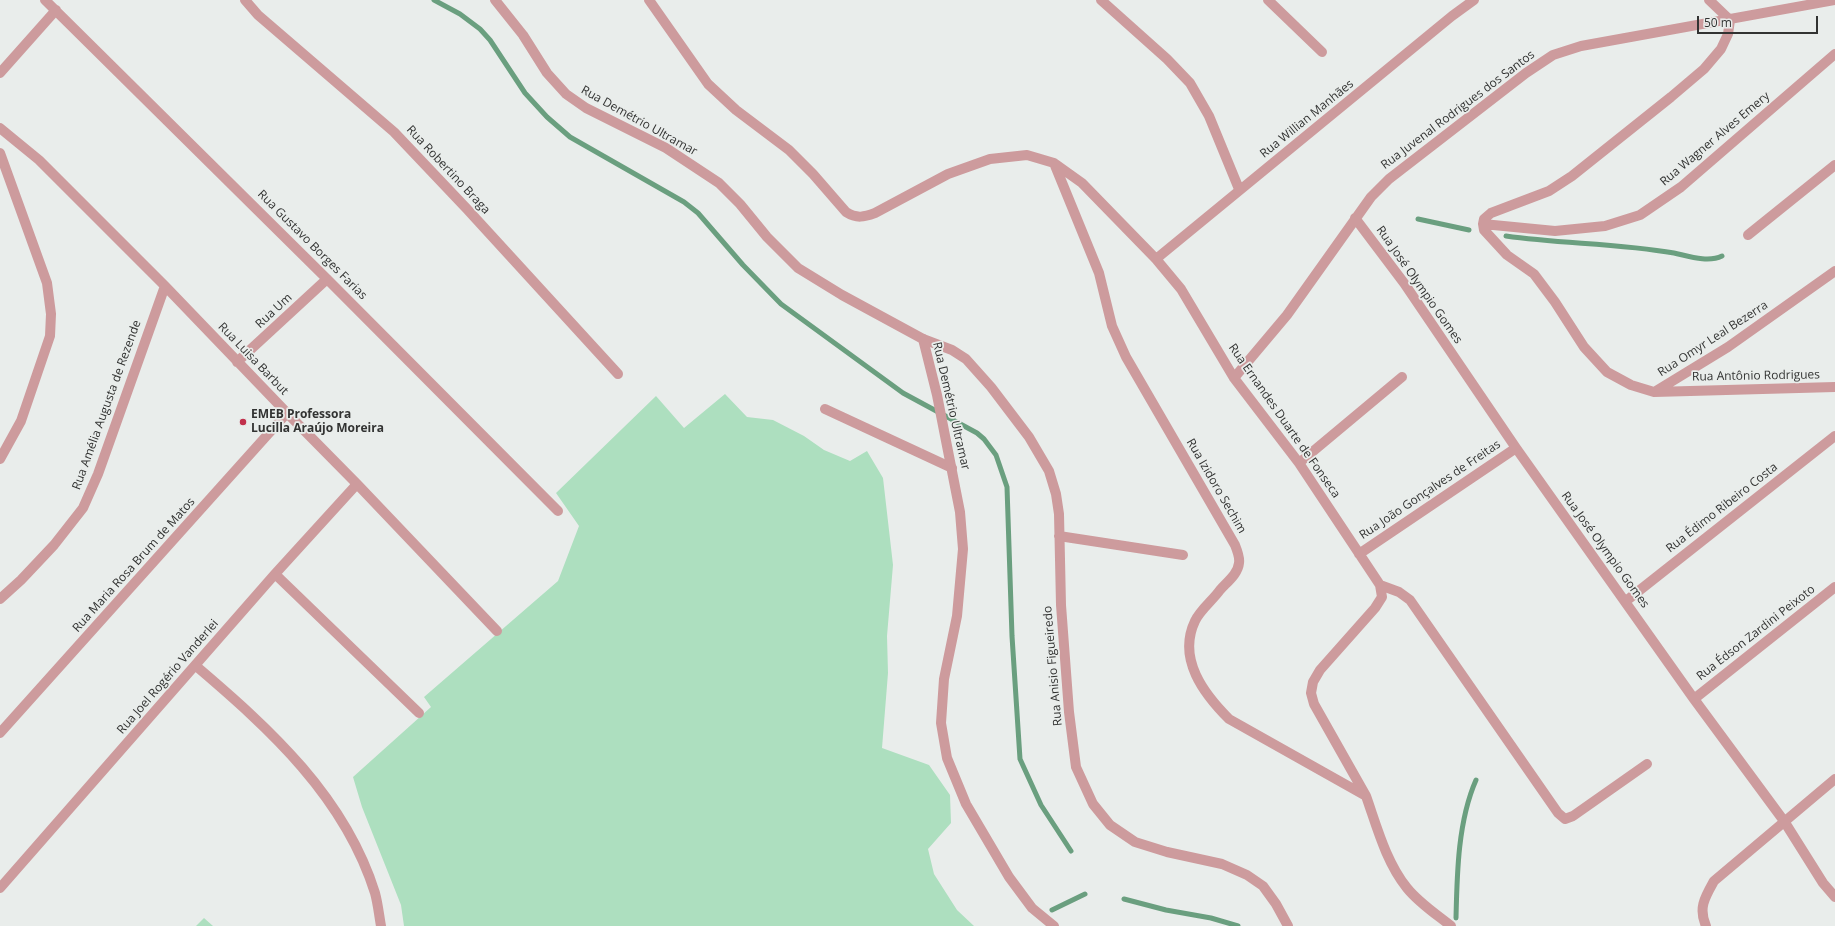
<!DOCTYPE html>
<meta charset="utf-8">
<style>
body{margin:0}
#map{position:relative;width:1835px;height:926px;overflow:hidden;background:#e9edeb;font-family:"Open Sans",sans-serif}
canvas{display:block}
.scale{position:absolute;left:1697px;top:16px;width:121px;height:18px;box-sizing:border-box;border:2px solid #323332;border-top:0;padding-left:5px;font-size:12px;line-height:14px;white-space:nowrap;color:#323332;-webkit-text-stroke:3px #e9edeb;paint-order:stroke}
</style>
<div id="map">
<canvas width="1835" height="926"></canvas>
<div class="scale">50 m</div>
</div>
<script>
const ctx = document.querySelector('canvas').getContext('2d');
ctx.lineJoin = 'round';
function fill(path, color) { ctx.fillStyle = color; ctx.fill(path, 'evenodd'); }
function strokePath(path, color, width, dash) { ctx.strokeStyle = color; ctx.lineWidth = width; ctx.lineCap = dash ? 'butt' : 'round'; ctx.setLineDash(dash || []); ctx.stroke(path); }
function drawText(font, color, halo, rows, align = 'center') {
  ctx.font = font + ' "Open Sans",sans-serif'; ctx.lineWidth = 3.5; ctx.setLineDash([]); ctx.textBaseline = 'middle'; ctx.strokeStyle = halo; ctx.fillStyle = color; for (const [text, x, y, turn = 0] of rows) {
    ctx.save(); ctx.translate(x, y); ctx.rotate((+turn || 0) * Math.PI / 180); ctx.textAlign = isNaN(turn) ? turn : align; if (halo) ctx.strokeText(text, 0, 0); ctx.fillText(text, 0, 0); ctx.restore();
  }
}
fill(new Path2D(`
 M725,394L747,417L773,420L804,436L824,450L850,461L867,451L883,478L893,565L887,636L888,673L882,748L929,765L950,795L951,823L928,849L934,874L957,910L974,926H404L401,905L362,807L353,777L431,707L424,697L558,581L579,526L556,493L656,396L684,428Z
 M204,918L213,926H196Z`), '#addfbf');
strokePath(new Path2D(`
 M434,0L460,14L480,29L490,40L525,93L547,117L570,137L684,202L698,213L743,265L781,304L903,393L977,433L984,439L996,455L1007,487L1012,636L1020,759L1041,805L1071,851
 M1418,219L1469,230
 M1506,236C1561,244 1618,243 1674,253C1688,256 1708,263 1722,256
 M1124,899L1166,910L1211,918L1238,926
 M1052,910L1085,894
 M1456,918C1457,873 1458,821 1476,780`), '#6a9f7f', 5);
strokePath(new Path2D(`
 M45,0L327,279L558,511
 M245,0L258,15L394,132L467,209L618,374
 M649,0L708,84L736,110L789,150L813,174L846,212C857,219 864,217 875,213L948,174L990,159L1027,155L1054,163L1082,183L1156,259L1181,289L1234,378L1299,463L1380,585L1382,597L1375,608L1320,670L1313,682L1311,693L1314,704L1366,796
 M1101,0L1167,59L1190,83L1209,116L1239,189
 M1268,0L1322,52
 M1709,0L1730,20
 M0,73L56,10
 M0,128L39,160L165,286L287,413L357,484L497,631
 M0,153L47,283L51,314L50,336L21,421L0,459
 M1054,163L1099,273L1112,326L1126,357L1235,545C1237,550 1240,558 1239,563C1238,574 1227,582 1220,590C1213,600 1200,610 1195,621C1177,659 1204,694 1229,719L1366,796C1377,827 1386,862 1407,888C1419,903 1436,914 1451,926
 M1355,218L1404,283L1516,448L1694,699L1784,821L1823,883L1835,897
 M1483,224L1484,230L1507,255L1534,274L1555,302L1584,347L1607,372L1631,385L1654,392L1835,387
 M1483,224L1555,231L1605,226L1640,215L1681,187L1835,54
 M1483,224L1484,219L1491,213L1549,191L1572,176L1671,97L1704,69L1721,49L1728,34L1730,20
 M1748,235L1835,165
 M1156,259L1452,16L1474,0
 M923,339L952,350L966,359L991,387L1029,437L1049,471L1056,494L1059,514L1061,605L1069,712L1076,767L1093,804L1110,825L1135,842L1167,852L1222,864L1247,875L1263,886L1276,904L1288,926
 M237,362L327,279
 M1234,378L1287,315L1371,197L1389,179L1526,73L1553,55L1581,46L1835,0
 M1656,391L1728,347L1835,271
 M825,409L952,468
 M1299,463L1402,377
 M1059,536L1183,555
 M1359,554L1516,448
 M275,574L419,713
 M1380,585L1399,592L1410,600L1558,813L1565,819L1573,816L1647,764
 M0,599L21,580L54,545L83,508L98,474L165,286
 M1626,601L1835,436
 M196,666C270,729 345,797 375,893C378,904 379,915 381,926
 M1694,699L1835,587
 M0,733L287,413
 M0,888L275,574L357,484
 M1706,926C1698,908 1705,897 1714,881L1835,779`), '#cd9b9d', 10);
strokePath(new Path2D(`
 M495,0L523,35L547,73L566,94L586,108L666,148L719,183L740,204L767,237L798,268L842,295L923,339L937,395L960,512L963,549L957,616L944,679L941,723L947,758L966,804L1009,877L1032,908L1054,926`), '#cd9b9d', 10);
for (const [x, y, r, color] of [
 [243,422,4,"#c1304b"]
]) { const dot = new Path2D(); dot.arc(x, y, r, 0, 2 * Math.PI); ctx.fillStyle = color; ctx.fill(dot); strokePath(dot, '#e9edeb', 1.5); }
drawText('12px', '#323332', '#e9edeb', [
 ["Rua Juvenal Rodrigues dos Santos",1458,110,-37],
 ["Rua Willian Manhães",1307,119,-39],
 ["Rua Demétrio Ultramar",639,121,29],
 ["Rua Wagner Alves Emery",1715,139,-40],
 ["Rua Robertino Braga",448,170,47],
 ["Rua Gustavo Borges Farias",312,245,45],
 ["Rua José Olympio Gomes",1419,285,55],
 ["Rua Um",274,311,-43],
 ["Rua Omyr Leal Bezerra",1713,339,-33],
 ["Rua Luisa Barbut",253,359,46],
 ["Rua Antônio Rodrigues",1756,376,-1],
 ["Rua Amélia Augusta de Rezende",107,405,-70],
 ["Rua Demétrio Ultramar",951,406,77],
 ["Rua Ernandes Duarte de Fonseca",1284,421,55],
 ["Rua Izidoro Sechim",1216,486,60],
 ["Rua João Gonçalves de Freitas",1430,490,-34],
 ["Rua Édimo Ribeiro Costa",1722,508,-38],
 ["Rua José Olympio Gomes",1605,550,54],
 ["Rua Maria Rosa Brum de Matos",134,565,-48],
 ["Rua Édson Zardini Peixoto",1756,633,-38],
 ["Rua Anisio Figueiredo",1053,666,-95],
 ["Rua Joel Rogério Vanderlei",168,677,-49]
]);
drawText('bold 12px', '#323332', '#e9edeb', [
 ["EMEB Professora",251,415],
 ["Lucilla Araújo Moreira",251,429]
], 'left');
</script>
